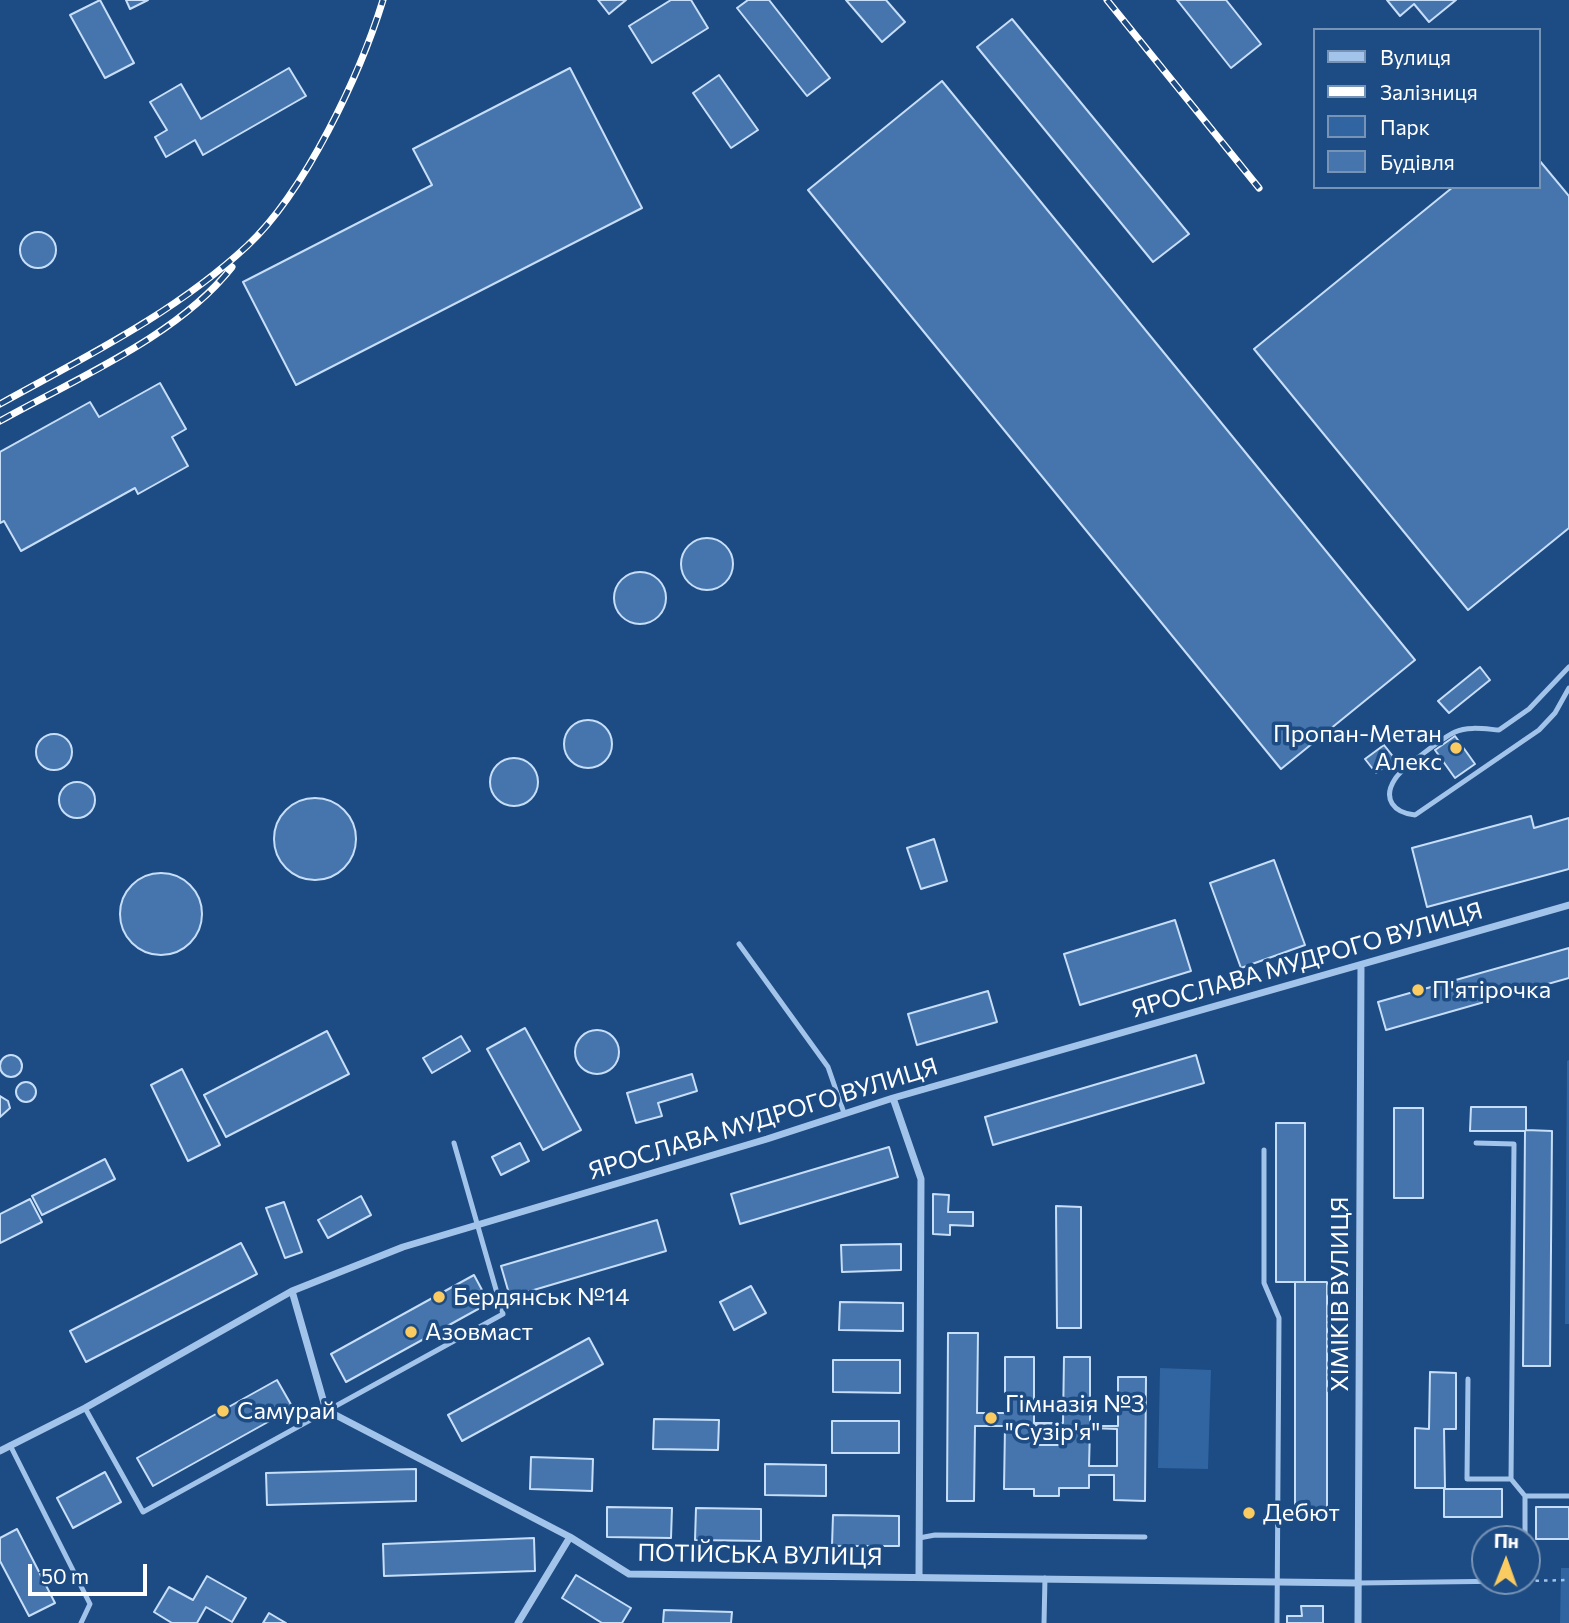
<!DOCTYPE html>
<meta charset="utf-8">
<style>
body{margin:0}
#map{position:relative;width:1569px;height:1623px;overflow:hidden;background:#1d4b83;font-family:Commissioner,sans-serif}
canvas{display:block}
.legend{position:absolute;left:1313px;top:28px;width:228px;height:161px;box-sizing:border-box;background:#1d4b83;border:2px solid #7793b5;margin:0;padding:9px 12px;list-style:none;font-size:21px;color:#fff}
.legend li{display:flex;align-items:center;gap:14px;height:35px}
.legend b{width:35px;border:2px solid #7793b5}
.north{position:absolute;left:1471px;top:1525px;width:70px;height:70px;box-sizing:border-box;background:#1d4b83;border:2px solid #7793b5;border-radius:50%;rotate:1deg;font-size:19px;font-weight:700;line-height:28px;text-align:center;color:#fff}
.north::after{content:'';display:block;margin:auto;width:24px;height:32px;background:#facb61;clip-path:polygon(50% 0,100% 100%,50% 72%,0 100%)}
.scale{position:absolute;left:28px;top:1564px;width:119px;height:32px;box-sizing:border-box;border:4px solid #fff;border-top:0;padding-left:9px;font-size:21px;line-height:24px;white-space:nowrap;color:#fff;-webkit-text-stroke:5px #1d4b83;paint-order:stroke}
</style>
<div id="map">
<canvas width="1569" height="1623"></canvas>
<ul class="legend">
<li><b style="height:9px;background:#a3c4ea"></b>Вулиця</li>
<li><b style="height:9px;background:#fff"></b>Залізниця</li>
<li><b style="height:19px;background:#3065a2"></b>Парк</li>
<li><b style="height:19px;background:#4575ac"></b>Будівля</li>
</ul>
<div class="north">Пн</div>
<div class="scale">50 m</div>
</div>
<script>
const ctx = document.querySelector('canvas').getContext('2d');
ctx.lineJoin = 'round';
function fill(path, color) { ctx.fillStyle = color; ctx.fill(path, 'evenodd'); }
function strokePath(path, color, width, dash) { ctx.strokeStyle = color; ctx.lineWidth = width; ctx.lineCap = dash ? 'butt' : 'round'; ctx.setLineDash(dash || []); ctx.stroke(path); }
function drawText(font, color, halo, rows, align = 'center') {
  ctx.font = font + ' Commissioner,sans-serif'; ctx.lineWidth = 7; ctx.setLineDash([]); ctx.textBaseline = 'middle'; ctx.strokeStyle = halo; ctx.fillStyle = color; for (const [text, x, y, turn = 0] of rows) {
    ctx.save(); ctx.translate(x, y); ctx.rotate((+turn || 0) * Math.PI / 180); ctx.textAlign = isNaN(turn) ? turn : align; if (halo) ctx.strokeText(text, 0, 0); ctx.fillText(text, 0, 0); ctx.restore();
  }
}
fill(new Path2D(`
 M1569,1060V1324H1565L1567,1061Z
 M1160,1368L1211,1370L1208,1469L1158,1468Z
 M1561,1568H1569V1623H1560Z`), '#3065a2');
const building = new Path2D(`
 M100,0L134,63L105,78L70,15Z
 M126,0H148L130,9Z
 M598,0H626L609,14Z
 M671,0H691L708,28L652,63L629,26Z
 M748,0H769L830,78L807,96L737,8Z
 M846,0H886L905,22L882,42Z
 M1177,0H1226L1261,44L1231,68Z
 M1387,0H1456L1429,22L1414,4L1400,16Z
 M1012,19L1189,234L1153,262L977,47Z
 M289,68L306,96L203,155L195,140L166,157L155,137L167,130L150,102L181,84L201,119Z
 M570,68L642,208L296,385L243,282L432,185L413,149Z
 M719,75L758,130L731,148L693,93Z
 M942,81L1415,660L1281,769L808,190Z
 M1539,160L1569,196V528L1468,610L1254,349L1453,187H1539Z
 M20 250a18 18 0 1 1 36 0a18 18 0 1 1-36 0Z
 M160,383L186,429L172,437L188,466L138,494L135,488L21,551L4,521L0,523V452L90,402L99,417Z
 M681 564a26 26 0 1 1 52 0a26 26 0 1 1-52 0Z
 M614 598a26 26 0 1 1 52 0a26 26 0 1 1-52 0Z
 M1480,667L1490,680L1449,713L1438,701Z
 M564 744a24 24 0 1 1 48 0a24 24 0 1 1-48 0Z
 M36 752a18 18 0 1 1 36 0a18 18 0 1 1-36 0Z
 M1455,736L1475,764L1455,778L1435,750Z
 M1384,745L1395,759L1376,773L1365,759Z
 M490 782a24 24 0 1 1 48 0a24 24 0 1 1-48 0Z
 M59 800a18 18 0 1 1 36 0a18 18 0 1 1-36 0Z
 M274 839a41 41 0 1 1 82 0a41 41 0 1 1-82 0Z
 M1531,816L1534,828L1569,818V869L1427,907L1412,848Z
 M934,839L947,881L921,889L907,848Z
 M1274,860L1305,945L1241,968L1210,883Z
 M120 914a41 41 0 1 1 82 0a41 41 0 1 1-82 0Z
 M1175,920L1191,971L1080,1005L1064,954Z
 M1569,948V978L1386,1030L1378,1002Z
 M988,991L997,1022L917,1045L908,1014Z
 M525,1028L581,1130L543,1150L487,1049Z
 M575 1052a22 22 0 1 1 44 0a22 22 0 1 1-44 0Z
 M327,1031L349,1074L226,1137L204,1095Z
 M461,1036L470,1051L432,1073L423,1058Z
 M1196,1055L1204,1083L993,1145L985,1117Z
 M0 1066a11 11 0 1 1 22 0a11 11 0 1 1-22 0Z
 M182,1069L220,1145L188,1161L151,1085Z
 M692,1074L697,1091L658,1103L662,1116L636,1123L627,1093Z
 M16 1092a10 10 0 1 1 20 0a10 10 0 1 1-20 0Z
 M0,1096L8,1101L10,1108L0,1117Z
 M1471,1107H1526V1130L1552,1131L1550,1366H1523L1525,1131H1470Z
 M1394,1108H1423V1198H1394Z
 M1276,1123H1305V1282H1276Z
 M520,1143L529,1161L501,1175L492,1157Z
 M889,1147L898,1177L740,1224L731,1194Z
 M105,1159L115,1179L42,1215L32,1196Z
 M933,1194L949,1195L948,1212H973V1226L950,1225V1235L933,1234Z
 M361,1196L371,1215L328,1238L318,1220Z
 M30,1199L42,1222L0,1243V1214Z
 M284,1202L302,1252L285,1258L266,1208Z
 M1056,1206L1081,1207V1328H1057Z
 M657,1220L666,1251L510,1297L501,1266Z
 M241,1243L257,1274L86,1362L70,1331Z
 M901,1244V1270L842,1272L841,1245Z
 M474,1275L489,1303L346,1382L331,1354Z
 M1295,1282H1327V1516H1295Z
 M751,1286L766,1313L734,1330L720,1302Z
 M840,1302L903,1303V1331L839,1330Z
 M948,1333H978L977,1413H1005V1357H1034V1423H1063L1064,1357H1090V1426H1118V1377H1146L1145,1501L1114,1500V1475H1089V1488H1059V1496H1034V1489H1004L1005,1426H975L974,1501H947ZM1035,1425L1063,1426L1062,1445H1034ZM1090,1428L1117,1429V1466H1089Z
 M589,1338L603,1364L462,1441L448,1415Z
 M833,1360H900V1393L833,1392Z
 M1430,1372L1456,1373V1429H1444L1445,1489H1502V1517H1444V1488H1415V1428L1429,1429Z
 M277,1380L293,1408L153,1486L137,1458Z
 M654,1419L719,1420L718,1450L653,1449Z
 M832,1421H899V1453H832Z
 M531,1457L593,1459L592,1491L530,1489Z
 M765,1464L826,1465V1496L765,1495Z
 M416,1469V1501L267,1505L266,1473Z
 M105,1472L121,1502L73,1528L57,1498Z
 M607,1507L672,1508L671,1538L607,1537Z
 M1536,1507H1569V1539H1536Z
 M696,1508L761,1509V1541L695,1540Z
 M833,1515L899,1516V1546H832Z
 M17,1529L55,1603L29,1616L0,1561V1538Z
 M534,1538L535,1571L384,1576L383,1544Z
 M576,1575L631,1608L622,1623H602L562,1598Z
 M207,1576L246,1598L232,1622L206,1607L197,1623H172L154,1612L169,1587L193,1600Z
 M1301,1606H1323V1623H1287V1616H1302Z
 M664,1610L732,1612L731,1623H663Z
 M269,1613L286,1623H263Z`);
fill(building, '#4575ac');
strokePath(building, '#c7def8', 2);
strokePath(new Path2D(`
 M1527,1581L1569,1580`), '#a3c4ea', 2.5, [3.5, 5]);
strokePath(new Path2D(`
 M1569,667L1529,709L1499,730C1485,729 1468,726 1455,732C1444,737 1401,769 1395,779C1382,799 1394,813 1415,815L1539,730L1555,713L1569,688
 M739,944L828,1067L844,1113
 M1476,1143L1514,1144L1511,1479
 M1264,1150V1283L1279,1318L1277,1623
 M1468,1379L1467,1479H1511L1525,1496V1539
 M85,1408L143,1512L503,1314L454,1143
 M10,1445L90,1604L81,1623
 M1525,1496H1569
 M919,1538L935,1535L1145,1537
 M1359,1583L1514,1581
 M1044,1623L1045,1578`), '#a3c4ea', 5);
strokePath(new Path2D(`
 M893,1098L921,1179L919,1576
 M292,1291L326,1410L570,1537L629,1574L1359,1583
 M0,1451L85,1408L292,1291L403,1247L767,1139L893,1098L1569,905
 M518,1623L570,1537
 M1358,1623L1361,965`), '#a3c4ea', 7);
const rail = new Path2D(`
 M1107,0L1259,188
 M0,404C85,357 175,313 247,246C305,192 360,75 383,0
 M0,421C77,378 178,336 232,267`);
strokePath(rail, '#fff', 7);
strokePath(rail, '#1d4b83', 4.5, [13]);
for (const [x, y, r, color] of [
 [1456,748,7,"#facb61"],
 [1418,990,7,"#facb61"],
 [439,1297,7,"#facb61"],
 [411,1332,7,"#facb61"],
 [223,1411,7,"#facb61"],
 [991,1418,7,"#facb61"],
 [1249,1513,7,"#facb61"]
]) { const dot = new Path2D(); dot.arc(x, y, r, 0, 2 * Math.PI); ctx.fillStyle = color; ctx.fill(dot); strokePath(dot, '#1d4b83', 2.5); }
drawText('24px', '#fff', '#1d4b83', [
 ["Пропан-Метан",1442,734,"right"],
 ["Алекс",1442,762,"right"],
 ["П'ятірочка",1432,990],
 ["Бердянськ №14",453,1297],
 ["Азовмаст",425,1332],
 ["Гімназія №3",1005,1404],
 ["\"Сузір'я\"",1005,1432],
 ["Самурай",237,1411],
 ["Дебют",1263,1513]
], 'left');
drawText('24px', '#fff', '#1d4b83', [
 ["ЯРОСЛАВА МУДРОГО ВУЛИЦЯ",1307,960,-16],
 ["ЯРОСЛАВА МУДРОГО ВУЛИЦЯ",763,1119,-17],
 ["ХІМІКІВ ВУЛИЦЯ",1340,1294,-90],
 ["ПОТІЙСЬКА ВУЛИЦЯ",760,1555,1]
]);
</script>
